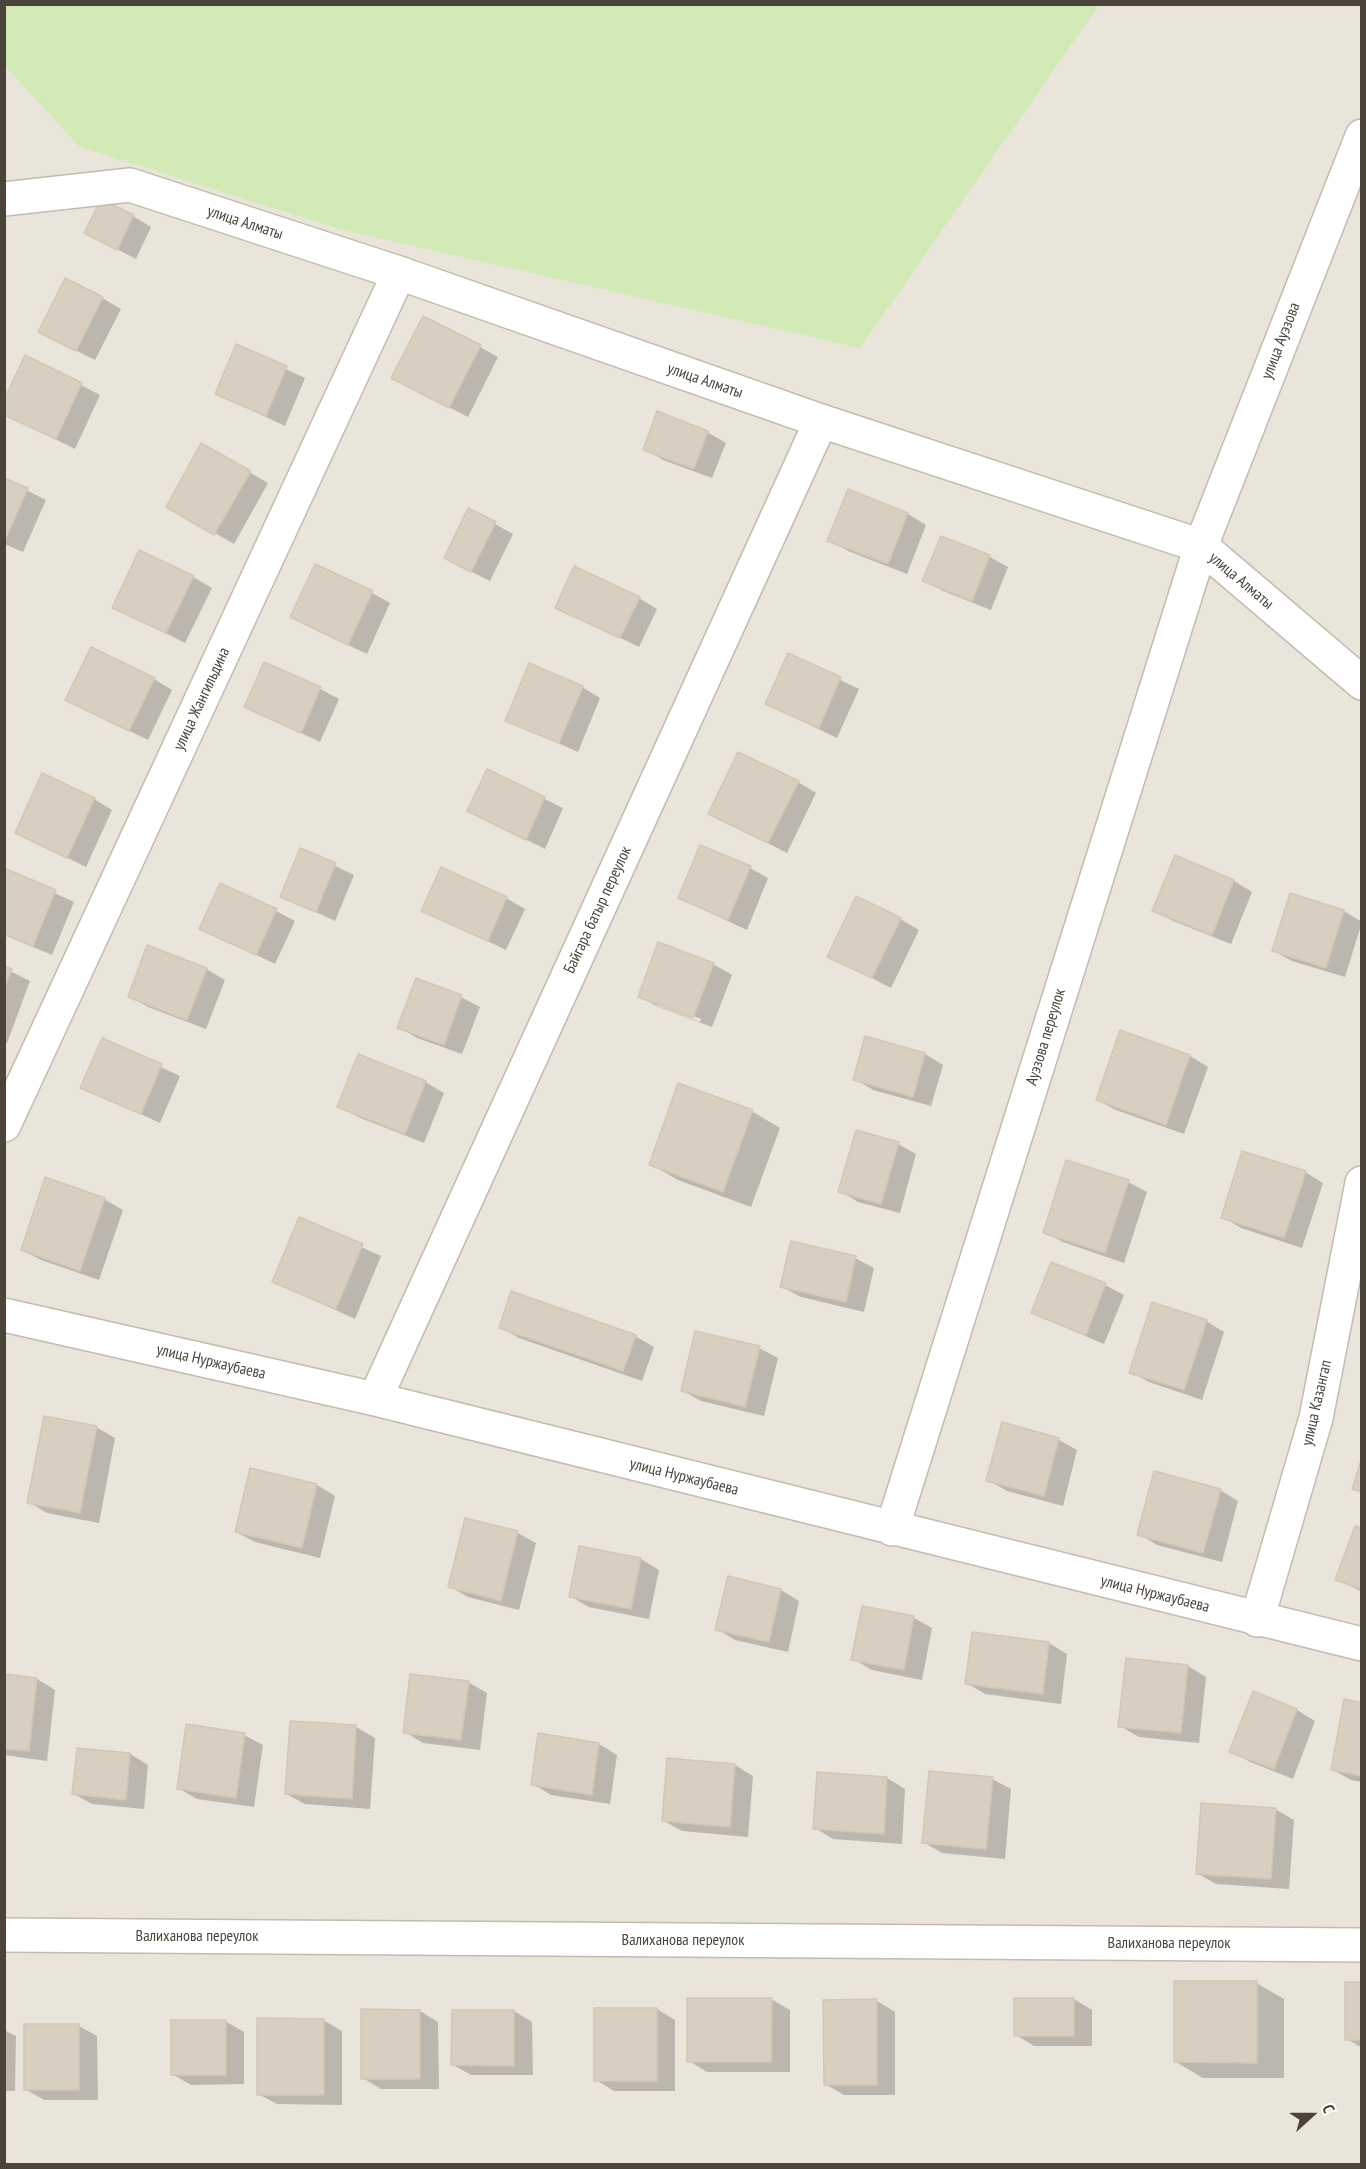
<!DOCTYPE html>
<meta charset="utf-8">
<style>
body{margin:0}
#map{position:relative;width:1366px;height:2169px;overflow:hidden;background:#f6f3ec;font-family:"PT Sans Narrow",sans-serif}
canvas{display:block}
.frame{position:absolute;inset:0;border:6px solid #4b4439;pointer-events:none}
.north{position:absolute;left:1282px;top:2085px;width:60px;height:60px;-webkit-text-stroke:4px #fff;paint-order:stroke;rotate:69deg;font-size:16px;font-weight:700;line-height:24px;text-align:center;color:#4b4439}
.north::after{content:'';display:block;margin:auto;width:21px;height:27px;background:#4b4439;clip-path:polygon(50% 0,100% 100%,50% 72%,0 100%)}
</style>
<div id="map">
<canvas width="1366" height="2169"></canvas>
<div class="frame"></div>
<div class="north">С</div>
</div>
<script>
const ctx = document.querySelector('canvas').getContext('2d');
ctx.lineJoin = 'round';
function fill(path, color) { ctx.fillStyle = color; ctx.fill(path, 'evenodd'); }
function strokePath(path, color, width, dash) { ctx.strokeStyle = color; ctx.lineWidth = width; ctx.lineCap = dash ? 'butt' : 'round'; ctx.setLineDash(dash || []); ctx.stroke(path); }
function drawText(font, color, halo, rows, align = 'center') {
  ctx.font = font + ' "PT Sans Narrow",sans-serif'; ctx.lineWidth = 4.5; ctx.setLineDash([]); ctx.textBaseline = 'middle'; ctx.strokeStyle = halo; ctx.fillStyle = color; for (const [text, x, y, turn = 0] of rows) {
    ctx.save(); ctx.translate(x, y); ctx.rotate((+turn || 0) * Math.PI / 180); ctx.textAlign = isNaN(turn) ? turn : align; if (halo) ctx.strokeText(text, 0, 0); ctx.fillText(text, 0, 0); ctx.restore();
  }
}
fill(new Path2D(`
 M5,5H1361V2164H5Z`), '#eae5da');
fill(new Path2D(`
 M5,4H1099V5L860,348L339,229L80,147L5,66Z`), '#d2eab5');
fill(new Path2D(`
 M133,216L151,227L136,259L86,233Z
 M102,298L121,309L95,360L59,342Z
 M237,346L305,378L285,426L216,393Z
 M480,347L498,357L468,417L412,388Z
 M26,357L100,395L75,449L4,414Z
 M707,432L726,443L712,478L663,460L645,449Z
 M202,445L268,483L234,544L168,506Z
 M4,479L46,500L23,552L4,544Z
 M908,514L926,525L907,574L848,551L829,540Z
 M495,524L513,534L490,581L464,568Z
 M941,538L990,557L1008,567L991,610L943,591L924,580Z
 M193,577L212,588L185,643L114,607Z
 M372,593L390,603L367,654L310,627Z
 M639,598L657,609L639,647L557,607Z
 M788,655L859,689L837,738L767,704Z
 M154,679L172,690L148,740L67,700Z
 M582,687L600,698L578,752L507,720Z
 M320,689L339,699L320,742L246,707Z
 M488,771L563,808L545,849L469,811Z
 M798,782L816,793L787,853L709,813Z
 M94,799L112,810L86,867L17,833Z
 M301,850L354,875L335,921L282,896Z
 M1176,857L1234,881L1252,892L1231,944L1173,921L1154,910Z
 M750,868L768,878L747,930L679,898Z
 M4,870L74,902L52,955L4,935Z
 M506,898L525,909L506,950L423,910Z
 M276,911L295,921L275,964L201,928Z
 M1344,911L1362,922L1345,977L1292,961L1274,951Z
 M900,919L919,930L891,988L829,956Z
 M713,964L732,975L712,1027L658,1007L639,996ZM657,1002L701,1019L700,1022L657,1006Z
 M4,968L30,981L7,1043L4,1042Z
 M206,969L225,980L206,1029L148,1007L129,996Z
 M461,997L480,1007L462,1054L417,1038L399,1027Z
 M1121,1032L1190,1056L1208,1067L1184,1134L1116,1110L1097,1100Z
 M103,1040L180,1076L160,1123L82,1087Z
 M925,1054L943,1065L931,1106L873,1090L855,1079Z
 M425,1082L444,1093L424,1143L358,1117L339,1106Z
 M679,1085L753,1112L780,1128L751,1207L678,1180L650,1164Z
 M898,1144L916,1154L900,1213L858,1202L840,1191Z
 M1305,1172L1323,1183L1302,1248L1241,1228L1223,1217Z
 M1128,1182L1147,1192L1124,1263L1063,1242L1044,1232Z
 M104,1199L123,1210L99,1280L41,1260L22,1250Z
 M300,1219L381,1256L355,1319L274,1282Z
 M855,1258L874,1268L864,1312L801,1297L782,1287Z
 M1052,1264L1105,1285L1124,1295L1104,1344L1052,1322L1033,1312Z
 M1206,1321L1224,1332L1202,1400L1149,1382L1131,1372Z
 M500,1327L635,1336L654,1347L642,1381L519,1338Z
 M759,1348L778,1358L764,1416L701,1401L683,1391Z
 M1003,1424L1059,1440L1077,1450L1063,1506L1007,1491L988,1480Z
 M96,1427L115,1438L99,1523L47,1513L29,1502Z
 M317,1485L335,1496L320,1558L255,1542L236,1532Z
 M1220,1490L1238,1501L1222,1562L1157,1545L1139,1534Z
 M466,1519L518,1533L536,1543L519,1610L468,1597L449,1586Z
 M1362,1530V1592L1337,1579Z
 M641,1559L659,1570L649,1619L589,1607L570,1596Z
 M729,1578L781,1590L799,1601L788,1652L735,1640L717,1629Z
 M864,1607L914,1618L932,1628L922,1680L872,1670L853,1659Z
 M973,1633L1049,1643L1067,1654L1061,1704L985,1694L967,1683Z
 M1188,1666L1206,1677L1199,1743L1139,1737L1120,1726Z
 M4,1676L37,1679L55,1690L47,1761L4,1755Z
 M468,1682L487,1693L480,1750L423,1743L405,1732Z
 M1254,1693L1297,1710L1315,1721L1293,1779L1250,1762L1231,1751Z
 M1362,1704V1782L1351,1780L1333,1770Z
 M291,1722L356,1727L375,1738L370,1809L305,1804L286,1794Z
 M244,1735L263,1745L254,1807L197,1799L178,1788Z
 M599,1744L617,1755L610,1804L551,1795L533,1784Z
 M130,1754L148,1765L144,1809L92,1804L74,1794Z
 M735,1765L753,1776L748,1837L682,1831L664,1821Z
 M887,1778L905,1789L902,1844L833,1839L815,1828Z
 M992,1779L1011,1789L1005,1859L942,1853L923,1842Z
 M1275,1809L1294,1820L1289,1889L1216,1884L1197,1873Z
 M1256,1983L1284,1999V2078H1203L1176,2062Z
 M1362,1984V2048L1347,2039Z
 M771,1999L790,2010V2072H707L689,2061Z
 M1074,1999L1092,2010V2046H1034L1016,2035Z
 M877,2001L895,2012V2095H844L825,2084Z
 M657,2009L675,2020V2091H614L596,2080Z
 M420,2011L438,2022L439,2089H381L363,2078Z
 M514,2011L532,2022L533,2075H471L453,2065Z
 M323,2020L342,2031V2105L277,2104L258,2094Z
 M225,2021L244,2032V2084L191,2085L172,2074Z
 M79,2026L97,2036L98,2100H44L25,2089Z
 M4,2030L16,2036L15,2091H4Z`), '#0003');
const building = new Path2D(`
 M101,199L134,215L117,250L84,233Z
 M65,278L103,297L76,351L38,332Z
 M423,316L481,345L449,408L391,378Z
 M236,344L287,366L266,416L215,394Z
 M25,355L82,383L56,439L4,415V400Z
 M657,411L708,431L694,469L643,450Z
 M201,443L251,471L214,535L166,507Z
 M4,478L28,488L4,543Z
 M848,489L908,513L888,564L827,541Z
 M468,508L496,522L471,572L444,558Z
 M941,536L990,555L972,601L922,581Z
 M139,550L194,576L166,633L112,608Z
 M315,564L373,591L348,645L290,617Z
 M574,566L640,597L620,638L555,608Z
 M91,647L155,678L129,731L65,700Z
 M788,653L841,677L819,728L765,704Z
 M264,662L321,687L301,733L244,707Z
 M529,663L583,686L559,743L505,721Z
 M738,752L799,781L768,843L708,814Z
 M487,769L545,797L526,840L467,811Z
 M42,773L95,798L67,858L15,833Z
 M700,845L751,866L728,920L678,898Z
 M300,848L336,863L316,912L280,897Z
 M1175,855L1234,880L1212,935L1152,911Z
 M441,867L507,897L488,941L421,911Z
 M4,868L56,890L33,946L4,934Z
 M220,883L277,909L256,955L199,929Z
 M1290,893L1344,910L1326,968L1272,951Z
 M856,896L901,918L872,978L827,957Z
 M658,942L714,963L693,1018L638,997Z
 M147,945L207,968L187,1020L128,997Z
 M4,966L12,969L4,989Z
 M416,978L462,995L444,1045L397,1028Z
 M1120,1030L1190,1055L1166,1125L1096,1100Z
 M865,1036L925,1053L913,1097L853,1080Z
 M102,1038L162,1064L141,1114L80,1088Z
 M358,1054L426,1081L405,1134L337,1107Z
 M678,1083L753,1110L723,1192L649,1165Z
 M856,1130L899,1142L881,1204L838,1192Z
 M1242,1151L1306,1171L1284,1238L1221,1218Z
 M1066,1160L1129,1180L1105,1253L1043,1233Z
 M45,1177L105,1198L80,1271L21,1250Z
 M299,1217L363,1244L336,1309L272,1282Z
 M791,1241L856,1256L846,1302L780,1287Z
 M1051,1262L1106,1283L1086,1335L1031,1313Z
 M511,1291L636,1335L623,1371L499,1328Z
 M1152,1302L1207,1320L1184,1390L1129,1373Z
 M695,1331L760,1346L745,1407L681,1391Z
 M44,1416L97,1426L80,1513L27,1503Z
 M1002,1422L1059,1438L1044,1496L986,1481Z
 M1362,1457V1492L1352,1489Z
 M250,1468L317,1484L302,1548L235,1532Z
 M1154,1471L1221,1489L1203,1553L1137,1535Z
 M465,1518L518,1531L501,1601L448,1587Z
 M1355,1526L1362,1528V1589L1335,1580Z
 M579,1546L641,1558L631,1609L569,1597Z
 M728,1576L781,1589L769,1642L715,1630Z
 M862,1606L914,1616L904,1670L851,1660Z
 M972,1632L1049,1642L1043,1694L965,1684Z
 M1126,1658L1188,1665L1181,1733L1118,1727Z
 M4,1674L37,1678L29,1751L4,1749Z
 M410,1674L469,1681L461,1740L403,1733Z
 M1253,1691L1297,1709L1274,1769L1229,1752Z
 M1344,1699L1362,1703V1776L1331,1770Z
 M290,1721L356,1725L352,1799L285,1794Z
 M186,1724L245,1733L236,1798L177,1789Z
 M538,1733L599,1743L592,1795L531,1785Z
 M77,1748L130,1753L126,1800L72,1794Z
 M667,1758L735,1764L730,1827L662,1821Z
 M929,1771L993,1777L986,1849L922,1843Z
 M817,1772L887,1777L884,1834L813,1829Z
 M1201,1803L1276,1808L1271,1879L1196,1874Z
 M1174,1981H1257V2063L1174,2062Z
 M1345,1982H1362V2040H1345Z
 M687,1998H772L771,2062H687Z
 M1014,1998H1074V2036H1014Z
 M877,1999V2085H824L823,2000Z
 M594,2008H657V2081H594Z
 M361,2009L420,2010V2079H361Z
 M452,2010H514V2066L451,2065Z
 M257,2018L324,2019V2095H257Z
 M171,2020H226V2075H171Z
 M24,2024H79V2090H24Z`);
fill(building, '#d8cfc1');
strokePath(building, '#d3c7b4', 1.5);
const street = new Path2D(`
 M4,199L130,185L399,273L821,421L1201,546L1362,683
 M4,1125L399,273
 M4,1315L375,1399L1362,1644
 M375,1399L821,421
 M892,1529L1201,546L1362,136
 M1257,1620L1316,1418L1362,1183
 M4,1935L1362,1945`);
strokePath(street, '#c2bbae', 36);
strokePath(street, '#fff', 33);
drawText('16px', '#4b4439', '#fff', [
 ["улица Алматы",245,223,18],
 ["улица Ауэзова",1281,341,-69],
 ["улица Алматы",705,381,19],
 ["улица Алматы",1241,581,40],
 ["улица Жангильдина",202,699,-65],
 ["Байгара батыр переулок",598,910,-65],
 ["Ауэзова переулок",1046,1037,-73],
 ["улица Нуржаубаева",211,1362,13],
 ["улица Казангап",1317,1403,-77],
 ["улица Нуржаубаева",684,1477,14],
 ["улица Нуржаубаева",1155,1594,14],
 ["Валиханова переулок",197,1936],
 ["Валиханова переулок",683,1940],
 ["Валиханова переулок",1169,1943]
]);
</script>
